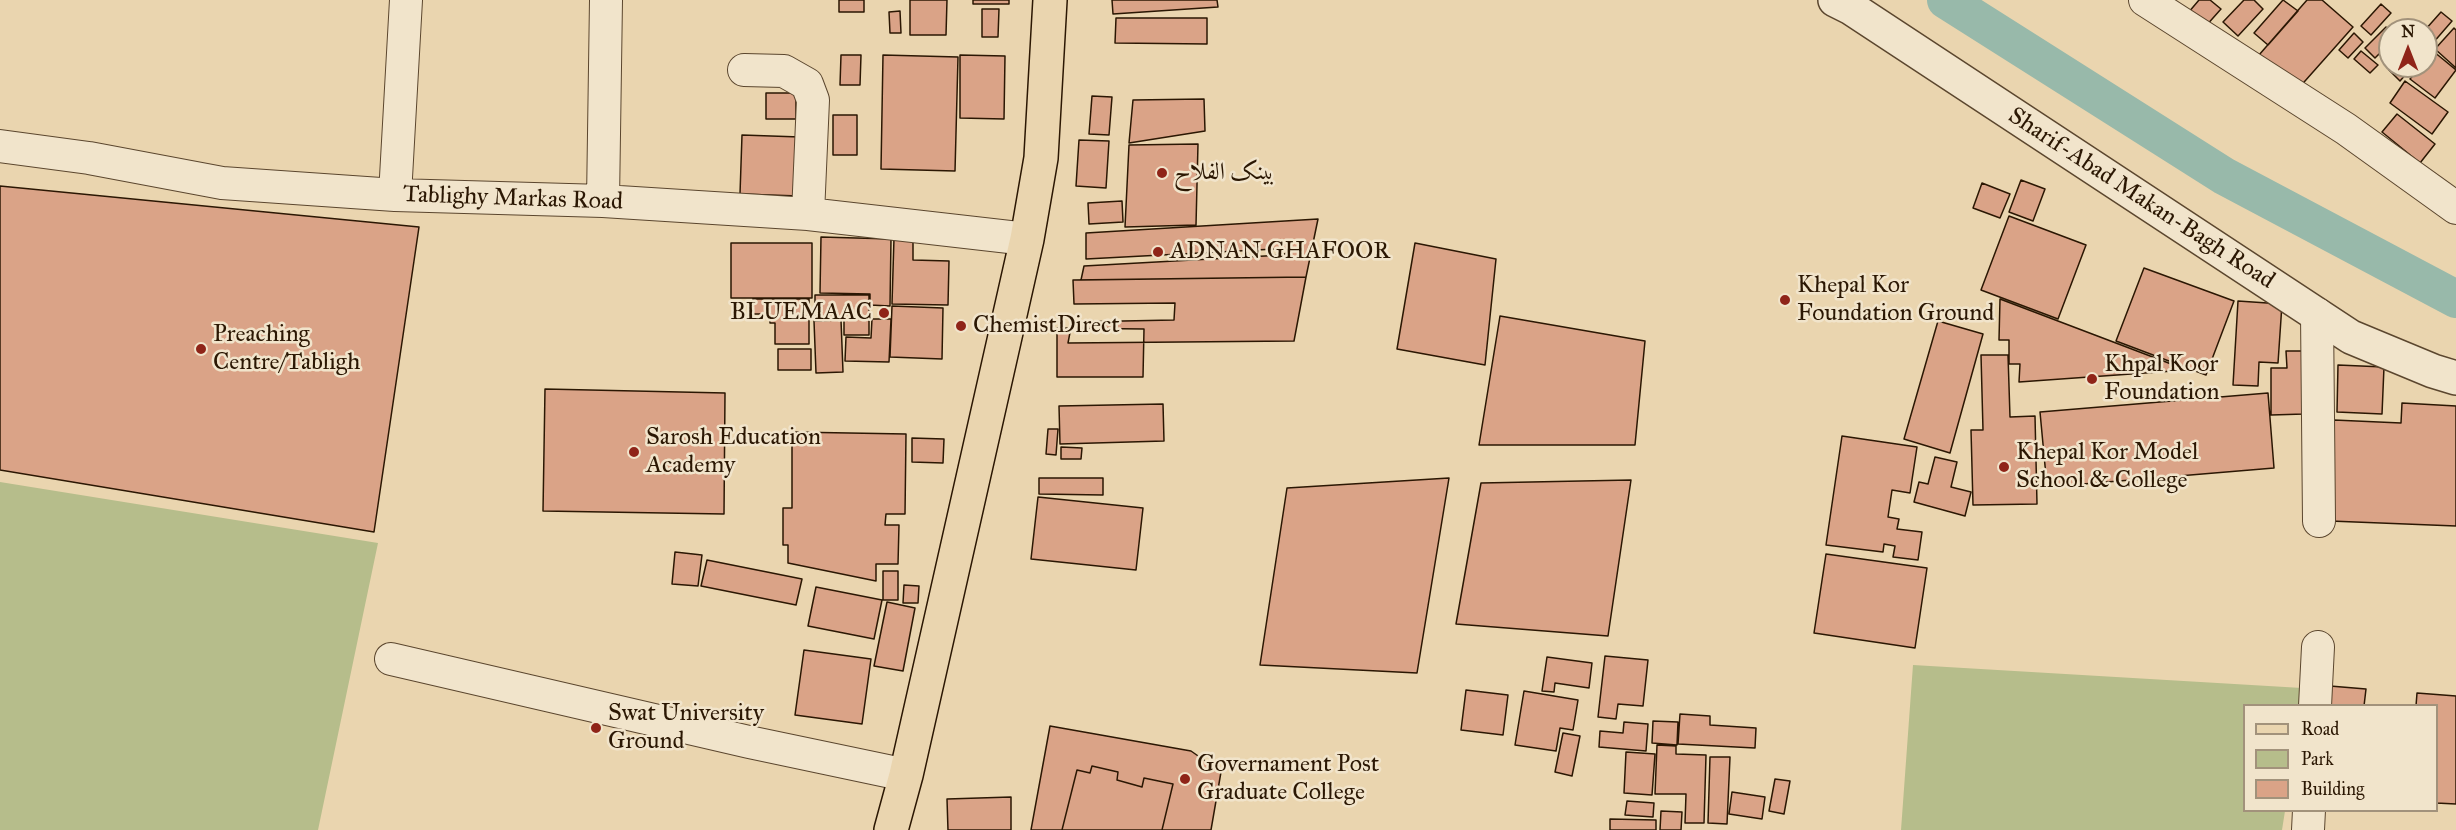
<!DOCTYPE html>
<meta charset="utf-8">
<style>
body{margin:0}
#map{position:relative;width:2456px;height:830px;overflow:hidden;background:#ead5af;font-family:"IM FELL Great Primer",serif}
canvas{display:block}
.legend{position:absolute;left:2243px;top:704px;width:195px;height:108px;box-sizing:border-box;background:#f1e4cb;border:2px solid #a2927b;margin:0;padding:8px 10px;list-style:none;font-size:18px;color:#2b1703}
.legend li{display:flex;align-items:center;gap:12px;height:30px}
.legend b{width:30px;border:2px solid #a2927b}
.north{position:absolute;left:2378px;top:18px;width:60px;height:60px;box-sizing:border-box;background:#f1e4cb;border:2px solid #a2927b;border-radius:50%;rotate:0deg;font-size:16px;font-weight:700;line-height:24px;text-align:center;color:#2b1703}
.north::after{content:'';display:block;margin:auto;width:21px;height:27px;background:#8f2418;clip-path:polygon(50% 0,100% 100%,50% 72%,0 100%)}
</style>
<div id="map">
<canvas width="2456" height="830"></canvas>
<ul class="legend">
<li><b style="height:8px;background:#ead5af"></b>Road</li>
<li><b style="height:16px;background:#b6bd8b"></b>Park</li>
<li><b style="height:16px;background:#daa387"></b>Building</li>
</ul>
<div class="north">N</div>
</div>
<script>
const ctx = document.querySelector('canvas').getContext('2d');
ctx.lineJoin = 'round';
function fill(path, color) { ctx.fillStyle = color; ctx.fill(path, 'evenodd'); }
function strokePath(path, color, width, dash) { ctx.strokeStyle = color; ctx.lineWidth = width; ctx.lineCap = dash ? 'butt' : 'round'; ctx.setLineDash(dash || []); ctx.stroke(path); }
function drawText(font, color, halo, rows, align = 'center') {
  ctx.font = font + ' "IM FELL Great Primer",Amiri,serif'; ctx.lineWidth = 5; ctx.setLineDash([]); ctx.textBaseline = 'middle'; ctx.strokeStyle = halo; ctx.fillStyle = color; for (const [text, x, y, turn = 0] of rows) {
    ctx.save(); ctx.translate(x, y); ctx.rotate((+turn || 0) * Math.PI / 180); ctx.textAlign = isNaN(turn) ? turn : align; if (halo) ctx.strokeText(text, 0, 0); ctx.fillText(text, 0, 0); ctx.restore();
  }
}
fill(new Path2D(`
 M0,482L378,543L318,830H0Z
 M1913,665L2302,688L2299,705L2244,706V810L2285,811L2282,830H1901Z`), '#b6bd8b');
strokePath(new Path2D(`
 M1946,0L2224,176L2456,299`), '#98b9aa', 38);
const building = new Path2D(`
 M839,0H864V12H839Z
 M910,0H947L946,35H910Z
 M973,0H1009V4H973Z
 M1112,0H1217L1218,7L1113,14Z
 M2199,0H2210L2221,9L2205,27L2188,13Z
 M2244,0H2254L2263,9L2238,36L2223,22Z
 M2283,0L2298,11L2268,45L2254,33Z
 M2307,0H2322L2353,27L2297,90L2259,55Z
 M2381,4L2391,13L2371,35L2361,26Z
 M982,9H999L998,37H982Z
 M900,11L901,33H890L889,12Z
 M2441,12L2452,21L2426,51L2425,30Z
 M1116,18H1207V44L1115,43Z
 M2386,27L2390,31V43L2375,58L2365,48Z
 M2454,28L2456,30V68L2435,49Z
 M2354,33L2363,42L2348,58L2339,50Z
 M2361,51L2378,65L2370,73L2354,59Z
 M2433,51L2456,70L2435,98L2410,79L2421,66H2426V59Z
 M841,55H861L860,85H840Z
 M883,55L958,57L955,171L881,169Z
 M960,55L1005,56L1004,119L960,118Z
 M2393,66H2413L2400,81L2389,70Z
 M2405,81L2448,112L2432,134L2390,103Z
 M766,93H796V119H766Z
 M1092,96L1112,97L1109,135L1089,134Z
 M1204,99L1205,131L1129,143L1133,100Z
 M2397,114L2435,144L2420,163L2382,132Z
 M833,115H857V155H833Z
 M742,135L800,137L799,196L740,194Z
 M1079,140L1109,141L1106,188L1076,186Z
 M1198,144L1196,225L1125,227L1129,145Z
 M2021,180L2045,189L2033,221L2009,212Z
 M1982,183L2010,194L2000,218L1973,208Z
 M0,186L419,227L374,532L0,470Z
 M1122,201L1123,222L1089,224L1088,203Z
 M2009,216L2086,245L2058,319L1981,290Z
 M1318,219L1306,277L1081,280L1084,266L1283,255L1294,248L1086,259V233Z
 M821,237L891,239L890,306L870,305V294L820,293Z
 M894,238H913V260L949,261L948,305L892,304Z
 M731,243H812V298H731Z
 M1415,243L1496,259L1485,365L1397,349Z
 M2144,268L2234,301L2206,375L2116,341Z
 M1306,277L1294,341L1068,343L1072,322L1174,320L1175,303L1074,304L1073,280Z
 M815,295H869V335H844V318H815Z
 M753,299H809V344H775V323H770V314H753Z
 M2000,299L2187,370L2019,382L2020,364H2009V340H1999Z
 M2238,301L2282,304L2278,363L2259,362L2258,386L2233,385Z
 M892,306L943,308L942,359L890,357Z
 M1500,316L1645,341L1635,445H1479Z
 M872,319H891L889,362L845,361L846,337L871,338Z
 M841,320L843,372L816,373L814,321Z
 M1938,321L1983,334L1950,453L1904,439Z
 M1057,328L1144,329L1143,377H1057Z
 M778,349H811V370H778Z
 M2286,351H2303L2304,414L2271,415V368H2287Z
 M1981,355H2008L2010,417L2035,416L2037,504L1973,505L1971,430H1983Z
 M2338,365L2384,367L2382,414L2337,412Z
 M545,389L725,393L724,514L543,511Z
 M2268,393L2274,468L2047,487L2040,412Z
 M2402,403L2456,406V526L2330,521L2334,420L2401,423Z
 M1163,404L1164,441L1060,444L1059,406Z
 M1048,429H1058L1056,455L1046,454Z
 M792,432L906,434L905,514H886L885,525H899L898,564H876V581L788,563V545H783V508H792Z
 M1842,436L1917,447L1910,493L1892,490L1888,517L1899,519L1897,529L1922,532L1918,560L1893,557L1895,546L1884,544L1883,552L1826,545Z
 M912,438L944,439L943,463L912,462Z
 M1061,447L1082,448L1081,459H1061Z
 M1935,457L1957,462L1951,487L1971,492L1965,516L1914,502L1919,482L1928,484Z
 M1039,478H1103V495L1039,494Z
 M1449,478L1417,673L1260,665L1287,488Z
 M1631,480L1608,636L1456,624L1481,483Z
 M1038,497L1143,508L1136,570L1031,559Z
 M675,552L702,555L698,586L672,584Z
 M1826,554L1927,568L1915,648L1814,633Z
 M707,560L802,579L796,605L701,586Z
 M883,571H898V600H883Z
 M904,585L919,586L918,603H903Z
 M816,587L882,600L874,639L808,626Z
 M887,602L915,608L903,671L874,666Z
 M804,650L871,659L862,724L795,715Z
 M1605,656L1648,660L1643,706L1618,704L1616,719L1598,717Z
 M1547,657L1592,663L1589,688L1555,683L1554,692L1542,691Z
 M2330,686L2366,689L2364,706H2328Z
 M1466,690L1508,695L1503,735L1461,730Z
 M1524,691L1578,700L1573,730L1560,728L1556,751L1515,745Z
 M2417,693L2456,696V804L2436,803V706H2416Z
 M1680,714L1710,716V725L1756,728L1755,748L1678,744Z
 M1653,721L1678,722L1677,745L1652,743Z
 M1624,722L1648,724L1646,751L1599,747L1600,731L1623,733Z
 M1050,726L1191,751L1221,772L1211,830H1162L1173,784L1144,778L1142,787L1117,780L1118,772L1092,766L1090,773L1077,770L1062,830H1031Z
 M1563,733L1580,736L1572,776L1555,772Z
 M1657,745L1676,746V754L1706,755L1704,823H1685L1686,794H1655Z
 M1626,752L1655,754L1652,795L1624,793Z
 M1710,757H1730L1727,824L1708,823Z
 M1092,766L1118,772L1117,780L1142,787L1144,778L1173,784L1162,830H1062L1077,770L1090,773Z
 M1775,779L1790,781L1784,814L1769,811Z
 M1732,792L1765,797L1762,819L1729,814Z
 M1011,797V830H948L947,799Z
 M1627,801L1654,803L1653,817L1625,815Z
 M1661,811L1682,812L1681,830H1660Z
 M1610,819L1656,820V830H1610Z`);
fill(building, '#daa387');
strokePath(building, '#2b1703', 1.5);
const minor = new Path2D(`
 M2145,0L2346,129L2456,208
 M744,70L784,71L807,84L813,100L808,214
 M0,146L89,158L222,183L395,195L603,201L808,214L1027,239
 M395,195L406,0
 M603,201L606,0
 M2317,314L2319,521
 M391,659L749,742L906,775
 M2315,706L2318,647
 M2308,830L2309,810`);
const tertiary = new Path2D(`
 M1835,0L1851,8L2351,337L2433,371L2456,378`);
const primary = new Path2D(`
 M891,830L906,775L1027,239L1041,158L1050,0`);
strokePath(minor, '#5b462e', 34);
strokePath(tertiary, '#5b462e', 36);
strokePath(primary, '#2b1703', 36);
strokePath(minor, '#f1e4cb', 32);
strokePath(tertiary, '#f1e4cb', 33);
strokePath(primary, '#ead5af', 33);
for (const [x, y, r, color] of [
 [1162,173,6,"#8f2418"],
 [1158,252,6,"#8f2418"],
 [1785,300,6,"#8f2418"],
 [884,313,6,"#8f2418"],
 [961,326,6,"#8f2418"],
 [201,349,6,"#8f2418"],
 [2092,379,6,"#8f2418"],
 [634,452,6,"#8f2418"],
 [2004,467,6,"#8f2418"],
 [596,728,6,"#8f2418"],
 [1185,779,6,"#8f2418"]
]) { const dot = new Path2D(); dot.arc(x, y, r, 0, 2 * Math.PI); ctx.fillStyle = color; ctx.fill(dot); strokePath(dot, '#f1e4cb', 2); }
drawText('24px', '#2b1703', '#f1e4cb', [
 ["بینک الفلاح",1174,173],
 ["ADNAN GHAFOOR",1170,252],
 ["Khepal Kor",1797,286],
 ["Foundation Ground",1797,314],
 ["BLUEMAAC",872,313,"right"],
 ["ChemistDirect",973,326],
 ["Preaching",213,335],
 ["Centre/Tabligh",213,363],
 ["Khpal Koor",2104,365],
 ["Foundation",2104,393],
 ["Sarosh Education",646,438],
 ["Academy",646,466],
 ["Khepal Kor Model",2016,453],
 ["School & College",2016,481],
 ["Swat University",608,714],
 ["Ground",608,742],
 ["Governament Post",1197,765],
 ["Graduate College",1197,793]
], 'left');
drawText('24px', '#2b1703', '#f1e4cb', [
 ["Tablighy Markas Road",513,199,2],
 ["Sharif-Abad Makan-Bagh Road",2141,199,33]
]);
</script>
